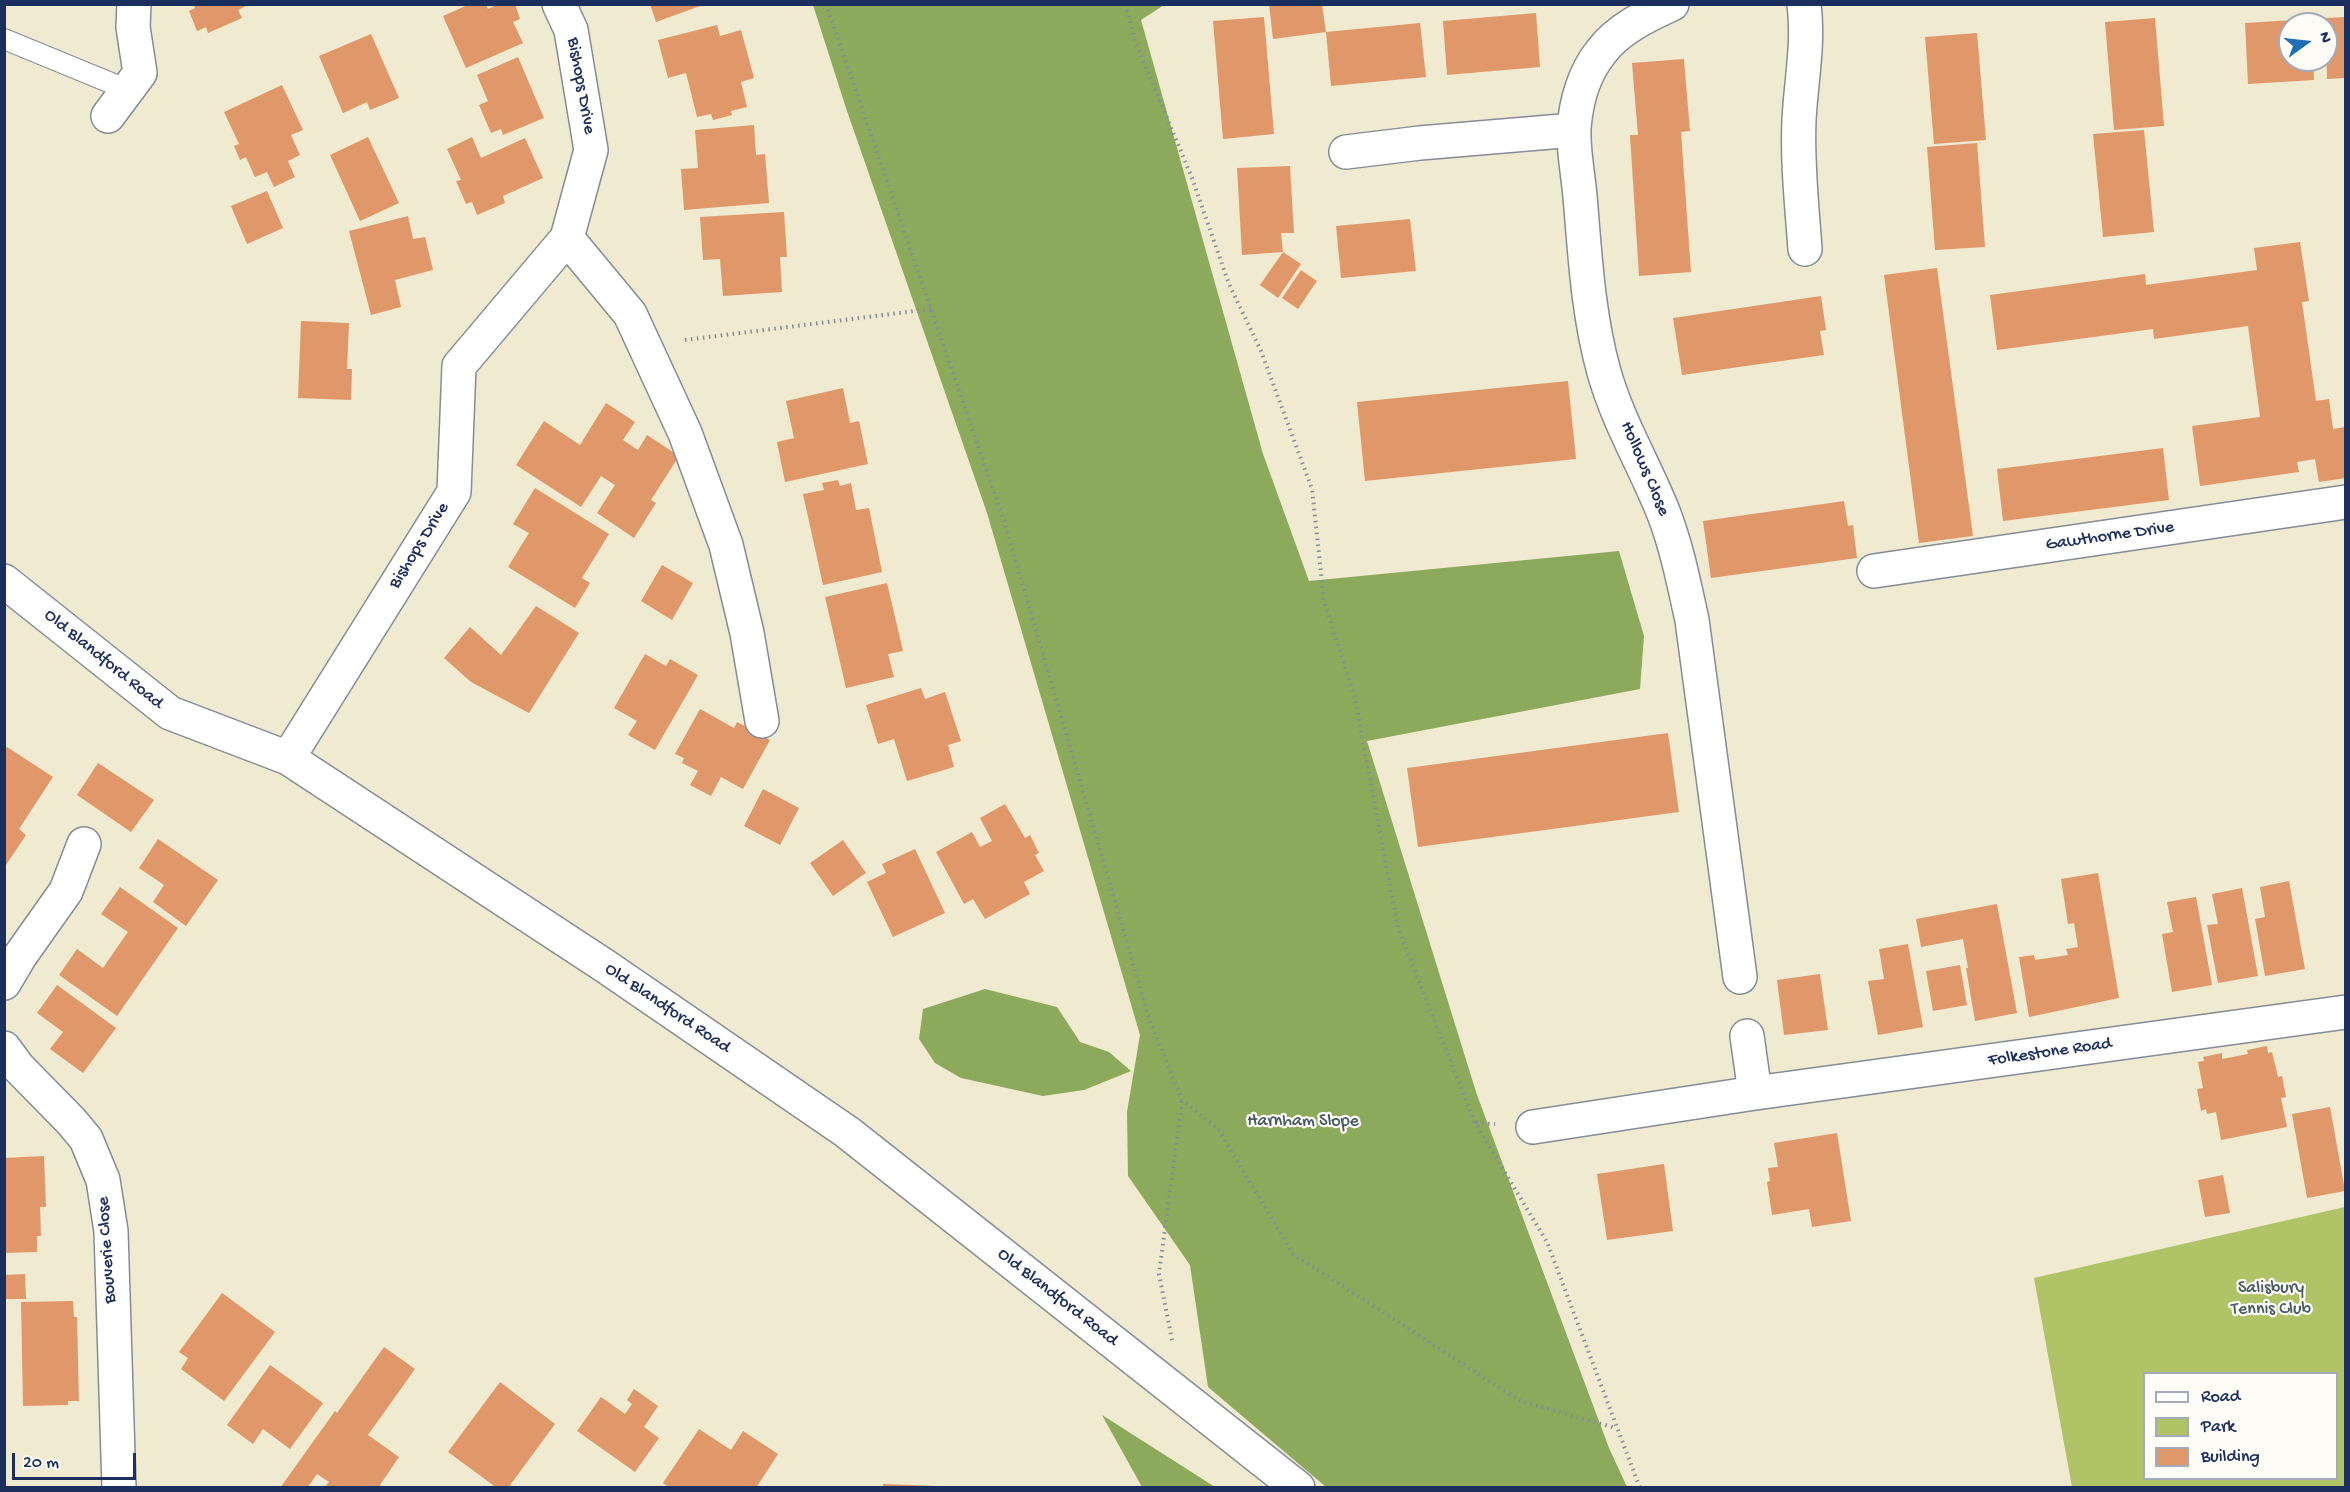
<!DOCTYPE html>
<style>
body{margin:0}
#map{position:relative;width:2350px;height:1492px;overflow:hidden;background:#efead0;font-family:"Gochi Hand",sans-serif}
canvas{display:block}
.frame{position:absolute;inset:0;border:6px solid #1b2f5e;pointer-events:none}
.legend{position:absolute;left:2143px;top:1372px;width:195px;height:108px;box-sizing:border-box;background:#fdfcf7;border:2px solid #a3aaba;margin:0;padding:8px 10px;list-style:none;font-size:18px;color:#1b2f5e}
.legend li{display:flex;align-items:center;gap:12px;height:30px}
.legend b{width:30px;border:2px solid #a3aaba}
.north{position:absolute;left:2278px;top:12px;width:60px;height:60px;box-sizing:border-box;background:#fdfcf7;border:2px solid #a3aaba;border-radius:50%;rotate:75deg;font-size:16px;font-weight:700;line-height:24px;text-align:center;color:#1b2f5e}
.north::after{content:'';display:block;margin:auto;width:21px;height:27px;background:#1f6fb2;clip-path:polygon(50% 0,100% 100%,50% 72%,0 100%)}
.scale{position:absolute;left:12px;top:1453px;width:124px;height:27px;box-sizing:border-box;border:3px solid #1b2f5e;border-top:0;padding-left:8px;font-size:18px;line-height:21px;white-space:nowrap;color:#1b2f5e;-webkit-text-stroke:4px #fdfcf7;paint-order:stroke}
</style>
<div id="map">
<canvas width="2350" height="1492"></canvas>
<div class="frame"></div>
<ul class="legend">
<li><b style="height:8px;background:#fff"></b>Road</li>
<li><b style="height:16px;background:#b0c367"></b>Park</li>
<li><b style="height:16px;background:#e0986a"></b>Building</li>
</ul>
<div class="north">N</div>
<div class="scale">20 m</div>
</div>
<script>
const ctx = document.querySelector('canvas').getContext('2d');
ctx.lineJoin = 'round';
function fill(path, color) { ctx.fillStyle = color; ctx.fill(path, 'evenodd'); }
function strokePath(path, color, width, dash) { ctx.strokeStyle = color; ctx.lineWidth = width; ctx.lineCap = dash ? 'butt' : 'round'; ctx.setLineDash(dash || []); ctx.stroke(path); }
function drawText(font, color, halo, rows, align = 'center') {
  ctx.font = font + ' "Gochi Hand",sans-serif'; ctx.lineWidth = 4.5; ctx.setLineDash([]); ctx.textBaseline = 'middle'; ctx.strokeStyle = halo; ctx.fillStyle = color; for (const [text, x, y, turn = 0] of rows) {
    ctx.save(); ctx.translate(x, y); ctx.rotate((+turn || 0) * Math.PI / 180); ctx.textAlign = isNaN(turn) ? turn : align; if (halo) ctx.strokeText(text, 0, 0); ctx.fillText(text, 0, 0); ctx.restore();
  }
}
fill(new Path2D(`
 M2345,1207V1487H2072L2034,1278ZM2144,1374H2336V1478H2144Z`), '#b0c367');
fill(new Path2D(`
 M813,5H1164L1141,20L1263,454L1309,581L1619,551L1644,636L1640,689L1367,741L1477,1095L1609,1448L1627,1487H1326L1208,1387L1190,1265L1128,1176L1127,1112L1140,1035L987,513L847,111Z
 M985,989L1057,1007L1080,1042L1109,1052L1131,1071L1084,1090L1043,1096L961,1078L935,1063L919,1039L923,1009Z
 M1102,1415L1215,1487H1142Z`), '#8ca95c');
fill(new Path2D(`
 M194,4H250L238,10L242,18L208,33L206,27L197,31L189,11L195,8Z
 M470,4H486L488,9L499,4H515L520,19L513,22L523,43L466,68L443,16Z
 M650,4H703V5L656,22Z
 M1269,4H1322L1326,32L1273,39Z
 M1536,13L1540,67L1447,75L1443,21Z
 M1264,17L1274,134L1223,139L1213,21Z
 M2346,17V78L2327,79L2326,24H2324V18Z
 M2155,18L2164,126L2114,130L2105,22Z
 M2310,19L2311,24H2290V60H2313L2314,80L2248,84L2245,23Z
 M1420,23L1426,77L1331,86L1326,32Z
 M717,25L720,36L741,30L754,78L741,82L747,107L731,111L732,115L713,120L711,114L697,117L686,73L668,78L658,40Z
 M1977,33L1986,140L1934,144L1925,37Z
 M371,34L399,98L370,110L367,102L343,113L319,56Z
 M518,57L544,118L503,135L501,129L491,133L479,105L488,101L477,75Z
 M1684,59L1690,131L1681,132L1691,272L1639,276L1630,135H1638L1632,63Z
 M282,85L303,130L291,135L300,155L288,161L295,177L274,187L267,172L255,177L246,157L240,160L234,146L239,144L224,112Z
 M754,125L756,155L765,154L769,203L684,210L681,169L698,168L695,130Z
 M2144,130L2154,232L2103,237L2093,134Z
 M368,137L399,203L360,221L330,155Z
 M472,137L481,158L525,138L543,178L503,196L505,203L477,215L472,202L466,204L456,181L461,180L447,149Z
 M1977,143L1985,247L1935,250L1927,147Z
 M1290,166L1294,233H1281L1283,252L1301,264L1278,298L1260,285L1283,252L1242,255L1237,168Z
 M267,191L283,228L247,244L231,206Z
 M784,212L787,257H780L782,292L723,296L720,259L703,260L700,217Z
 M408,216L413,239L425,237L433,270L395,280L401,307L371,315L349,231Z
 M1410,219L1416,271L1341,278L1336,226Z
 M2300,242L2309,301L2302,302L2316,401L2329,399L2333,429L2346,427V478L2319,482L2315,459L2297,462L2299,472L2200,486L2192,426L2260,417L2248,326L2154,339L2153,329L1997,350L1990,295L2145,274L2146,285L2257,270L2254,248Z
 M1937,268L1973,536L1919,543L1884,275Z
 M1301,270L1317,281L1298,309L1282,298Z
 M1821,296L1826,330L1820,331L1824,355L1682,375L1673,318Z
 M301,321L349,323L347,369H352L351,400L298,398Z
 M1568,381L1576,459L1365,481L1357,402Z
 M843,388L850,423L859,421L868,464L785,482L777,442L794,438L786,401Z
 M606,403L635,422L623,440L638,450L647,435L679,456L651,500L656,503L634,538L597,513L615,485L601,476L581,507L516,465L544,421L580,445Z
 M2163,448L2169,500L2003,521L1997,469Z
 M838,480L840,486L851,483L856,510L869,508L882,572L823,585L803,494L824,490L822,483Z
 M535,488L609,534L582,578L590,583L575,608L508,567L529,533L513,524Z
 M1844,501L1848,526L1853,525L1857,558L1711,578L1703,521Z
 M662,565L693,583L672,620L641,601Z
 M887,583L903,651L888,654L894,677L846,688L825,597Z
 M536,606L579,633L529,713L471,682L444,658L470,627L501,655Z
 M645,654L666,666L670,659L698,675L655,750L628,735L637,721L614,708Z
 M921,688L925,699L945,692L961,741L948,745L954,767L907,781L894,739L878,744L866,705Z
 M700,709L734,728L737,722L770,740L743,789L721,777L711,796L690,785L698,771L682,763L684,758L675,754Z
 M1668,733L1679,812L1418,847L1407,768Z
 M4,745L53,777L19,829L26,835L4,868Z
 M98,763L154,800L131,832L77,795Z
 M763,789L799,808L780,845L744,826Z
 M1005,804L1025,838L1030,835L1039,853L1035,855L1044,871L1024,882L1030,894L985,919L973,899L964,904L936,852L972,832L980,847L992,841L980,818Z
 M158,839L218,880L186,926L153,902L164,885L139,868Z
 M843,840L866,873L833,896L810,863Z
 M915,849L945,913L893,937L867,882L886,873L882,864Z
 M2098,873L2119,998L2029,1017L2019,957L2034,955L2035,960L2068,955L2066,949L2078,947L2074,923L2068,924L2061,879Z
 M2289,881L2305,969L2265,976L2255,919L2265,917L2260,887Z
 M120,887L178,928L117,1016L59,975L77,949L103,968L116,949L128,932L101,914Z
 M2242,888L2258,976L2218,983L2207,925L2218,924L2212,894Z
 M2196,897L2212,985L2172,992L2162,934L2173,932L2167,902Z
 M1997,904L2017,1013L1975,1021L1966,968H1968L1963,939L1921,947L1916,919Z
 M1908,944L1923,1027L1878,1035L1868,981L1884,979L1879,949Z
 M1960,965L1967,1005L1933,1011L1926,971Z
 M1820,974L1828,1030L1784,1035L1777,980Z
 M57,985L116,1028L83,1073L50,1049L63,1032L37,1013Z
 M2267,1046L2268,1053L2272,1052L2278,1077L2282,1076L2286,1097L2281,1098L2287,1127L2221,1140L2216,1112L2207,1114L2206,1109L2201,1111L2197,1089L2203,1088L2198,1062L2204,1061L2203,1057L2222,1053V1059L2248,1054L2247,1050Z
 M2330,1107L2345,1191L2307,1198L2292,1114Z
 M1837,1133L1851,1221L1812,1227L1809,1209L1772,1215L1767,1182L1770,1181L1768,1168L1778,1167L1774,1143Z
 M44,1156L46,1207H40L41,1236H37V1252L4,1253V1158Z
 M1664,1164L1673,1231L1607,1240L1597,1174Z
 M2223,1175L2230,1213L2205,1217L2198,1180Z
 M25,1274L26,1299H4V1275Z
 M222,1293L275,1332L224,1401L181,1369L188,1358L179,1352Z
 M73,1301L74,1317H77L79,1401H68V1405L23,1406L21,1302Z
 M384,1347L415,1369L368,1435L399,1457L378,1488H324L329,1482L317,1474L307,1488H280L335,1411L337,1413Z
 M270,1365L323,1403L290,1449L263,1429L253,1444L227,1425Z
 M500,1382L555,1424L508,1488H497L448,1452Z
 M634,1389L658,1406L644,1427L659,1438L635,1472L577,1431L601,1397L625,1414L632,1404L627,1400Z
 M699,1429L731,1450L743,1431L778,1454L756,1488H670L663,1483Z
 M883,1484L938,1486V1488H883Z`), '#e0986a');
const lane = new Path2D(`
 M4,39L128,90`);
const street = new Path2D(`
 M559,4L571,30L591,150L567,238L630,314L685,433L726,545L747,633L762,721
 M1672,4C1646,16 1618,29 1601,52C1584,73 1576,102 1574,128C1573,150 1578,174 1580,196C1585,255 1588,315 1604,372C1618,422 1645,466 1664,514C1677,548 1684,584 1692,620L1740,977
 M1804,4C1809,44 1801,81 1799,120C1797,163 1802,206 1805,249
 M108,116L140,73L133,27L134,4
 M1346,152L1420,143L1574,130
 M1874,571L2346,502
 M4,581L170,713L288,758L605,966L847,1132L1298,1488
 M288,758L454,492L459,366L567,238
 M4,983L20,956L66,891L84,844
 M1747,1036L1755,1093
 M4,1048L18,1067L71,1121L86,1139L103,1180L111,1231L119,1488
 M1533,1127L1755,1093L2346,1012`);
strokePath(lane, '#858c97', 22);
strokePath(street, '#858c97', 36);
strokePath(new Path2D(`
 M826,4L1005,524L1149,1018L1182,1100L1218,1129L1293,1254L1520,1401L1616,1428
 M1126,4L1135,41L1192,178L1229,284L1261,351L1312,489L1324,601L1355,698L1398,928L1475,1123L1547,1242L1640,1488
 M685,340L931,309
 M1476,1123L1495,1124
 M1172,1340L1159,1274L1182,1101`), '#858c97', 4, [1.5, 4.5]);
strokePath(lane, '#fff', 20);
strokePath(street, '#fff', 33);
drawText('18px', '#1b2f5e', '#fdfcf7', [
 ["Bishops Drive",580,86,80],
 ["Hollows Close",1644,469,67],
 ["Gawthorne Drive",2110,537,-8],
 ["Bishops Drive",420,546,-58],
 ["Old Blandford Road",103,660,39],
 ["Old Blandford Road",667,1009,34],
 ["Folkestone Road",2050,1053,-8],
 ["Bouverie Close",108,1250,-94],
 ["Old Blandford Road",1057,1298,38]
]);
drawText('18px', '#485b61', '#fdfcf7', [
 ["Harnham Slope",1303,1122],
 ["Salisbury",2271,1289],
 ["Tennis Club",2271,1310]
]);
</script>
